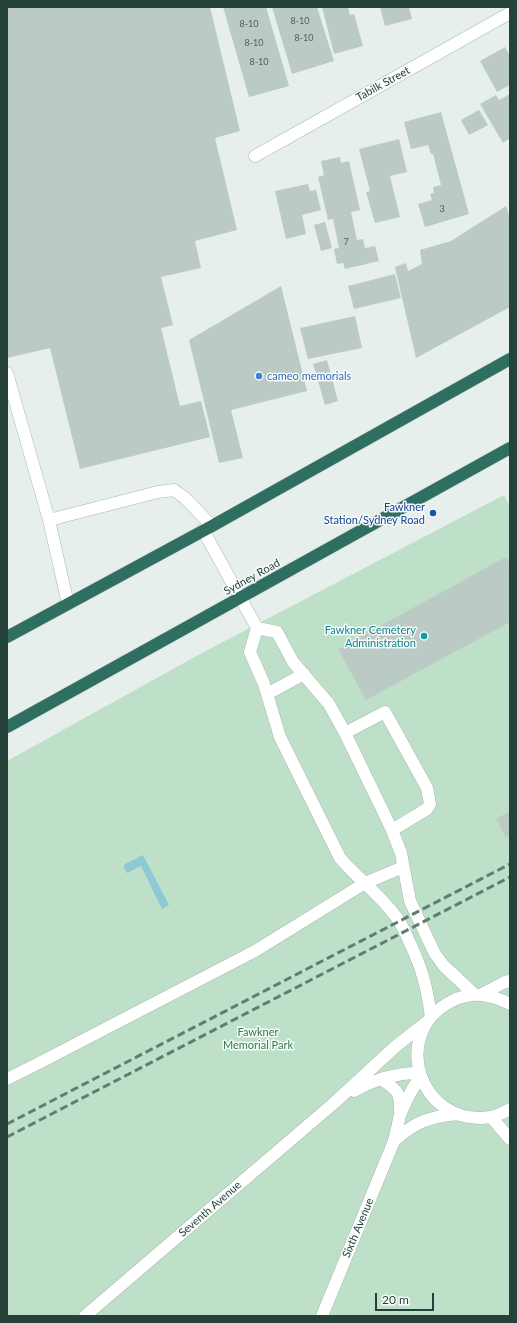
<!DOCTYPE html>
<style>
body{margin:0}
#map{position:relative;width:517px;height:1323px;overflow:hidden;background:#e6efeb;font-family:Lato,sans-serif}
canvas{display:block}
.frame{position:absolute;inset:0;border:8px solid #24423a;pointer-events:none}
.scale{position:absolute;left:375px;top:1293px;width:59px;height:18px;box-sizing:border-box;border:2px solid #24423a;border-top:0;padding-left:5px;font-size:12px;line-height:14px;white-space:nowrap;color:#24423a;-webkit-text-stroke:3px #f7fbf9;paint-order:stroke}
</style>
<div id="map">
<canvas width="517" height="1323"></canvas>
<div class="frame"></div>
<div class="scale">20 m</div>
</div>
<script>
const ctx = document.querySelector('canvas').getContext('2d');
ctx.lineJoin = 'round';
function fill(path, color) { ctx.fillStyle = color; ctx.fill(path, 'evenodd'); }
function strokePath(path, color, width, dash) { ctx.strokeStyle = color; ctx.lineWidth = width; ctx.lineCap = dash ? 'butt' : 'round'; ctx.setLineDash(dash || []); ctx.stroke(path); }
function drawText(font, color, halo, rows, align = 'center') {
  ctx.font = font + ' Lato,sans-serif'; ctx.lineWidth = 3; ctx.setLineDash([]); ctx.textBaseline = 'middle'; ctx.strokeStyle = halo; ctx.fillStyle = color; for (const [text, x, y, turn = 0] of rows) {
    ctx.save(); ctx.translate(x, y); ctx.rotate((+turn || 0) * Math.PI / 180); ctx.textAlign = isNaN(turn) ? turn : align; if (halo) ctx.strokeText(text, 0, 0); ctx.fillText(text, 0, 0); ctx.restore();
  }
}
fill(new Path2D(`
 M504,495L510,507V1316H7V761L200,654Z`), '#bfe0c8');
fill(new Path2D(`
 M143,855L169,905L162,909L141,866L127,873L124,868L125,864Z`), '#8ec9d4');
fill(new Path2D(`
 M7,7H210L240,131L215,138L237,230L195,241L201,268L161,277L173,325L161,328L180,406L201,401L210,437L80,469L50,348L7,358Z
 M223,7H266L289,86L249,97Z
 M272,7H317L334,61L292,74Z
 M322,7H348L350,15L354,14L363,46L334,54Z
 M380,7H409L412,19L385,26Z
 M505,47L510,56V85L497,92L480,61Z
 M510,94V138L503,143L480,104L496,95L499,100Z
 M479,110L488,125L469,135L461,120Z
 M441,112L469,214L425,227L418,204L432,200L430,194L434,193L433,187L441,185L433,154H431L428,145L411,149L404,122Z
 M399,139L407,172L390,176L400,217L375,223L366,192L370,191L359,149Z
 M340,157L341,163L349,161L360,210L351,212L357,240L363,239L365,248L375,246L379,261L345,269L343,263L337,264L334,249L339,248L333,219L328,220L318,177L324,175L321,161Z
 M308,184L310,191L316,190L321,210L302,215L306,234L286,239L275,191Z
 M506,206L510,218V307L416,358L395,267L406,263L408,271L422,264L420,250L451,241Z
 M325,222L332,248L321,251L314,225Z
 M395,274L401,298L354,309L348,286Z
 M281,286L307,391L231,410L243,458L219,463L189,340Z
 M355,316L362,348L308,359L300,328Z
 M327,360L338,401L325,405L313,364Z
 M506,557L510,563V622L366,700L338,649Z
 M510,811V835L506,838L496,819Z`), '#bbcac4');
const minor = new Path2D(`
 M255,156L510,13
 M7,373L49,520L68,604
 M49,520L158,492L174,490L185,498L212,526
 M203,530L257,628L250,652L264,684L280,737L340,858C358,879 385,899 399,921C403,927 406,934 409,941C422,968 427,987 431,1017
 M257,628L277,632L293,662L329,704L345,733L392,830L401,853L410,901L435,954L444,966L475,995
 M267,694L304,674
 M345,733L385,712L427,788L430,804L427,809L392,830
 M480,995L505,982L510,981
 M510,1004C490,994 472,991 452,1001C388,1033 420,1128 490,1117C497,1116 504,1112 510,1109
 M7,1079L39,1063L255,951L365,883L403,867
 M381,1079C397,1090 401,1092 400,1112
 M354,1091C375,1079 396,1073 419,1073
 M491,1117L510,1139
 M394,1141C416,1121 429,1117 458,1114
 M85,1316L334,1103L396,1046L428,1021
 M322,1316L394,1141L400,1115L407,1099L420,1076`);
const highway = new Path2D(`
 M7,637L212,526L510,359
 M7,727L510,448`);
strokePath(minor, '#a8b8b2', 13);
strokePath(highway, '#c2cac8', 13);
strokePath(minor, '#fff', 12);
strokePath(highway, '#2f6f62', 12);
strokePath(new Path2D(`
 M7,1124L510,864
 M7,1137L510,877`), '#5f7d75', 3, [8, 4]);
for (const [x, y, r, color] of [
 [259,376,4,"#3f7fe0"],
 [433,513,4,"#1a4fb4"],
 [424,636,4,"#0f9aa8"]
]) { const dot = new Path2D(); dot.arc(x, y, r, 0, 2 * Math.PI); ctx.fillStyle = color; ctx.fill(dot); strokePath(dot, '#f7fbf9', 1.5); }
drawText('9px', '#4a645c', null, [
 ["8-10",300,21],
 ["8-10",249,24],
 ["8-10",304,38],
 ["8-10",254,43],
 ["8-10",259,62],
 ["3",442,209],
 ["7",346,242]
]);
drawText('11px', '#24423a', '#f7fbf9', [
 ["Tabilk Street",383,84,-29],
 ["Sydney Road",252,577,-29],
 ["Seventh Avenue",210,1209,-41],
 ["Sixth Avenue",358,1228,-67]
]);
drawText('11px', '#366cbe', '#f7fbf9', [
 ["cameo memorials",267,376]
], 'left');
drawText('11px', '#164399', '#f7fbf9', [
 ["Fawkner",425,507],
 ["Station/Sydney Road",425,520]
], 'right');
drawText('11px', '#0d838f', '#f7fbf9', [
 ["Fawkner Cemetery",416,630],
 ["Administration",416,643]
], 'right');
drawText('11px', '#2d7a4b', '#f7fbf9', [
 ["Fawkner",258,1032],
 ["Memorial Park",258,1045]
]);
</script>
